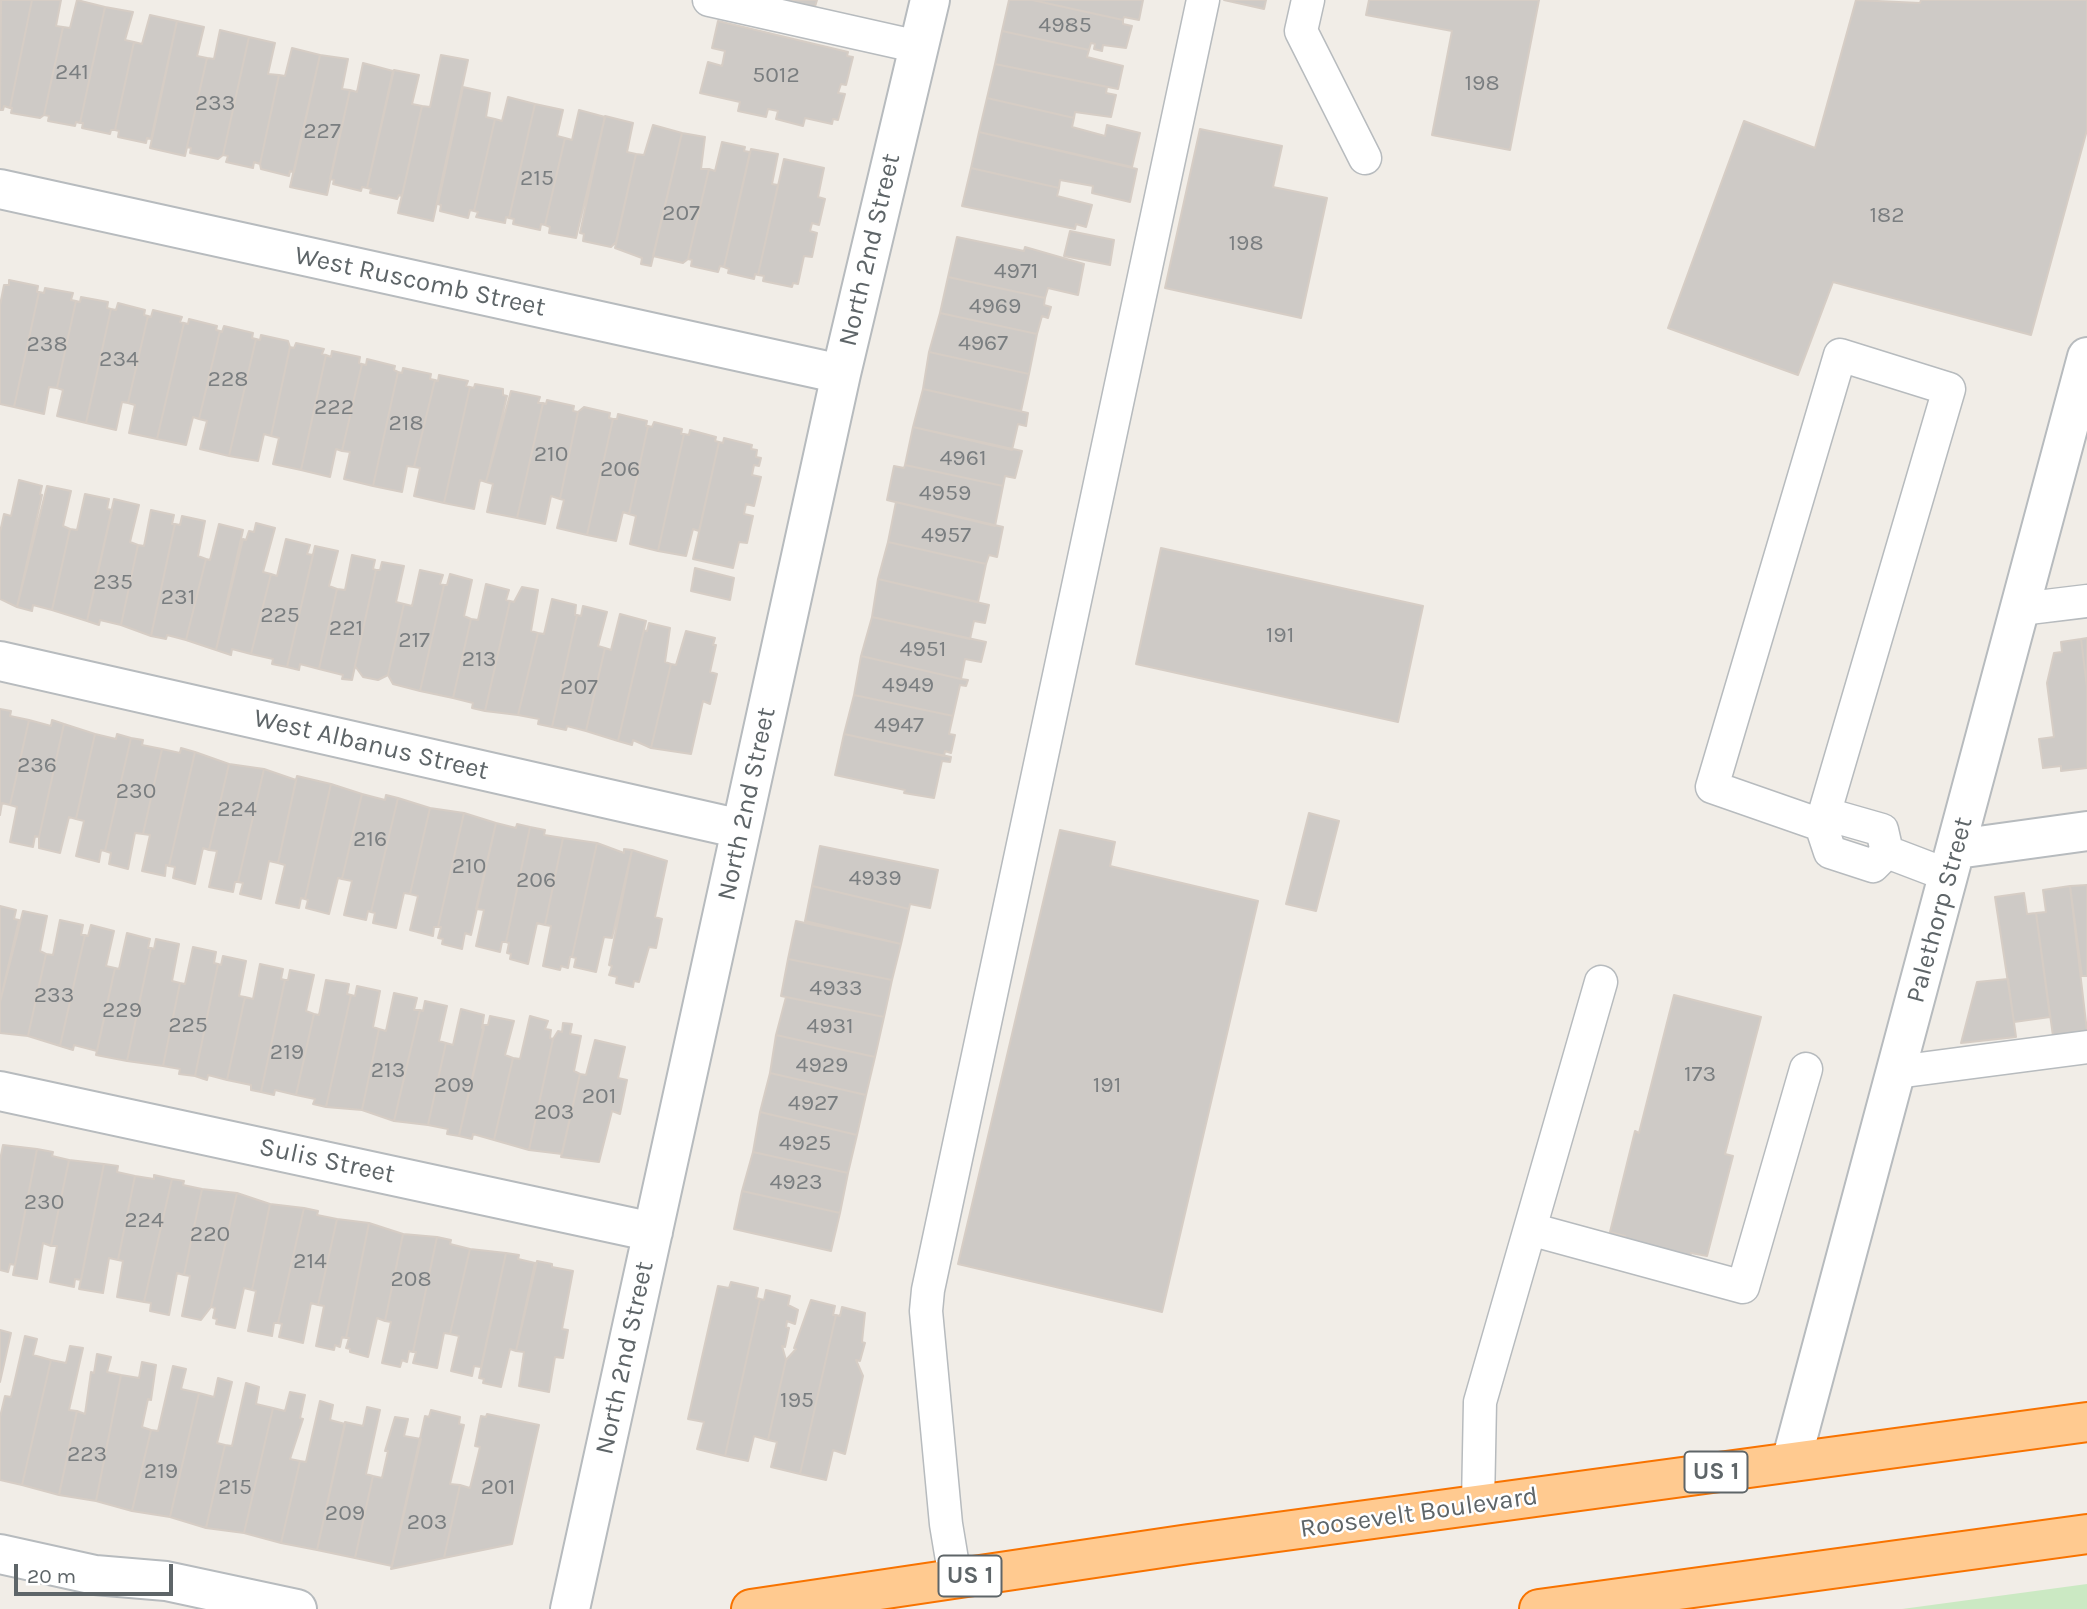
<!DOCTYPE html>
<style>
body{margin:0}
#map{position:relative;width:2087px;height:1609px;overflow:hidden;background:#f1ede7;font-family:Karla,sans-serif}
canvas{display:block}
.scale{position:absolute;left:14px;top:1564px;width:159px;height:32px;box-sizing:border-box;border:4px solid #5e6568;border-top:0;padding-left:9px;font-size:21px;line-height:24px;white-space:nowrap;color:#5e6568;-webkit-text-stroke:5px #fff;paint-order:stroke}
</style>
<div id="map">
<canvas width="2087" height="1609"></canvas>
<div class="scale">20 m</div>
</div>
<script>
const ctx = document.querySelector('canvas').getContext('2d');
ctx.lineJoin = 'round';
function fill(path, color) { ctx.fillStyle = color; ctx.fill(path, 'evenodd'); }
function strokePath(path, color, width, dash) { ctx.strokeStyle = color; ctx.lineWidth = width; ctx.lineCap = dash ? 'butt' : 'round'; ctx.setLineDash(dash || []); ctx.stroke(path); }
function drawText(font, color, halo, rows, align = 'center') {
  ctx.font = font + ' Karla,sans-serif'; ctx.lineWidth = 5; ctx.setLineDash([]); ctx.textBaseline = 'middle'; ctx.strokeStyle = halo; ctx.fillStyle = color; for (const [text, x, y, turn = 0] of rows) {
    ctx.save(); ctx.translate(x, y); ctx.rotate((+turn || 0) * Math.PI / 180); ctx.textAlign = isNaN(turn) ? turn : align; if (halo) ctx.strokeText(text, 0, 0); ctx.fillText(text, 0, 0); ctx.restore();
  }
}
fill(new Path2D(`
 M2087,1584V1609H1902Z`), '#cbe9c3');
const building = new Path2D(`
 M1,0H32L10,108L4,106L3,110H0Z
 M32,0H61L56,26L63,27L44,115L40,118L11,113L12,108H10Z
 M77,0L105,7L80,123L76,122L75,126L48,121L49,116L44,115L63,27L70,28Z
 M776,0H817L814,10Z
 M1009,0H1032L1123,20V24L1132,26L1126,48L1103,45L1102,51L1094,49L1095,44L1091,43L1089,50L1002,31Z
 M1032,0H1143L1139,20L1124,17L1123,20Z
 M1224,0H1266L1264,9Z
 M1369,0H1539L1510,150L1432,135L1452,31L1366,15Z
 M1856,0L1920,3L1921,0H2087V130L2031,335L1833,282L1798,375L1668,328L1744,121L1815,148Z
 M105,7L133,12L125,40L134,42L115,130H111L110,134L82,128L83,123H80Z
 M150,15L177,21L151,139L147,138L146,143L118,137L119,131L115,130L134,42L142,44Z
 M177,21L204,27L197,56L207,58L185,156L150,148Z
 M718,21L848,52L847,56L853,57L846,85L841,84L838,93L845,94L838,120L833,119L832,124L805,118L803,126L776,119L778,111L768,109L766,117L738,111L740,102L700,93L708,62L722,66L725,51L712,48Z
 M220,30L249,37L223,155L218,159L190,153L191,148L187,147L207,58L214,59Z
 M1002,31L1089,50L1087,57L1123,66L1118,89L995,64Z
 M249,37L275,43L268,74L279,75L260,164L254,162L253,168L226,162L228,156L223,155Z
 M292,48L320,55L294,172L290,171L289,176L261,169L260,164L279,75L285,76Z
 M320,55L348,59L342,89L350,90L327,195L290,187Z
 M441,55L468,60L433,221L398,213L422,106L430,107Z
 M363,63L393,71L367,188L362,187L361,191L333,184L334,180L330,179L350,90L357,92Z
 M995,64L1107,87L1106,93L1116,95L1111,117L1075,112L1074,118L987,98Z
 M394,70L419,75L412,104L422,106L402,196L399,195L397,199L370,193L371,189L367,188Z
 M463,87L490,93L486,117L495,119L474,211L470,210L468,218L440,211L441,205L438,204Z
 M508,97L535,104L509,218L506,217L505,223L476,217L478,212L474,211L495,119L502,121Z
 M987,98L1074,118L1072,127L1105,136L1107,125L1140,133L1132,167L979,132Z
 M535,104L563,110L557,136L565,138L545,225L541,224L540,230L513,224L514,219L509,218Z
 M579,110L605,117L576,238L549,233L550,227L545,225L565,138L572,140Z
 M605,116L633,123L627,152L636,154L616,242L611,247L583,241L584,234L580,233Z
 M653,125L682,133L651,266L641,264L642,258L615,248L636,154L644,155Z
 M1200,129L1282,146L1273,187L1327,198L1301,318L1165,288Z
 M979,132L1137,169L1130,202L1092,193L1093,186L1060,180L1059,188L971,168Z
 M682,133L705,137L701,169H709L688,259L683,263L653,256Z
 M722,142L745,147L744,151L750,152L724,267L720,266L718,272L691,266L692,260L688,259L709,169L715,171Z
 M751,149L778,154L772,184L778,185L758,275L755,274L754,279L728,273L729,269L724,267Z
 M784,159L824,168L818,197L825,199L819,225L812,223L810,231L817,233L812,257L804,256L798,284L793,283L792,287L763,281L764,276L758,275Z
 M971,168L1059,188L1057,196L1092,205L1086,227L1076,224L1075,229L962,206Z
 M1070,231L1114,240L1110,265L1064,256Z
 M957,237L1024,251L1025,247L1084,264L1078,295L1048,288L1045,298L948,277Z
 M948,277L1045,298L1044,305L1051,307L1048,318L1042,316L1037,334L940,313Z
 M9,280L38,286L37,292H39L14,407L0,404V305L4,285H9Z
 M45,288L73,293L71,300L76,301L57,388L49,387L44,414L14,407L39,292L44,293Z
 M81,297L108,302L107,308L111,309L86,423L57,416L63,390L57,388L76,301L80,302Z
 M118,303L145,310L144,315L148,316L128,403L122,402L116,430L86,423L111,309L116,310Z
 M153,310L182,317L180,322L184,323L157,439L129,433L135,405L128,403L148,316L151,317Z
 M940,313L1037,334L1029,374L929,352Z
 M189,319L217,326L216,330L220,331L199,419L193,417L186,445L157,439L184,323L188,324Z
 M224,326L253,333L252,338L256,339L229,456L200,449L207,421L199,419L220,331L222,332Z
 M261,335L288,341L290,347L271,436L264,434L258,461L229,456L256,339L260,340Z
 M296,343L324,349L322,354L326,355L301,470L273,464L279,438L271,436L290,347L294,348Z
 M332,351L360,357L359,363L362,364L342,451L336,449L330,477L301,470L326,355L331,357Z
 M929,352L1029,374L1021,411L923,389Z
 M367,359L395,366L394,370L398,372L373,486L344,479L350,452L342,451L362,364L366,365Z
 M403,368L431,374L430,379L435,380L414,467L407,466L402,492L373,486L398,372L402,373Z
 M439,375L468,381L466,386L470,387L444,503L414,496L420,468L414,467L435,380L438,381Z
 M475,384L503,389V395L507,396L486,482L480,480L474,509L444,503L470,387L474,388Z
 M923,389L1028,413L1026,426L1018,424L1012,450L913,427Z
 M511,391L540,397L538,403H543L517,518L487,512L493,484L486,482Z
 M547,400L574,406L573,411L578,412L560,499L551,496L545,524L517,518L543,403L546,404Z
 M584,407L610,413L609,418L613,419L587,535L557,528L564,500L560,499L578,412Z
 M618,414L647,421L646,426H648L629,514L623,512L616,541L587,535L613,419H617Z
 M654,422L682,429L681,434H684L658,551L630,544L636,516L629,514L648,426L652,427Z
 M913,427L1022,451L1015,478L1005,476L1003,486L905,465Z
 M690,430L716,437L715,441L719,442L699,531L693,529L686,556L658,551L684,434L689,435Z
 M724,438L752,445L751,449L757,450L756,457L761,458L759,466L754,465L752,475L761,477L754,506L746,504L744,514L753,516L747,543L739,542L733,568L693,559L719,442L723,443Z
 M905,465L1003,486L995,526L887,500L894,466L904,468Z
 M19,480L42,486L40,494L42,495L17,607L0,599V532L4,514L11,516Z
 M47,486L71,491L63,526L70,529L52,610L33,605L32,611L17,607Z
 M85,494L109,499L107,509L112,510L87,621L52,610L70,529L77,530Z
 M114,499L139,505L130,542L138,545L121,625L100,620L99,625L87,621Z
 M896,502L1003,527L997,557L989,555L986,564L888,542Z
 M151,510L174,515L172,524H175L151,636L121,625L138,545L144,546Z
 M182,516L205,521L198,556L206,559L186,640L167,635L166,639L151,636L175,524L180,525Z
 M256,523L275,528L263,572L271,574L251,654L232,649L231,655L216,650L243,539L246,540L249,531L254,532Z
 M219,524L243,530L216,650L186,640L206,559L210,560Z
 M286,539L310,545L307,554L313,555L287,667L272,664L273,659L251,654L271,574L277,576Z
 M888,542L986,564L978,602L878,579Z
 M315,546L338,551L329,586L337,589L319,669L300,664L299,670L287,667Z
 M1161,548L1423,606L1398,722L1136,664Z
 M352,555L375,560L373,569L376,570L352,680L342,679L343,675L319,669L337,589L345,590Z
 M382,562L404,566L396,602L404,604L388,675L378,680L363,677L355,666L376,570H380Z
 M695,568L734,578L730,600L691,591Z
 M420,570L443,575L440,584L444,585L420,691L393,684L388,675L404,604L412,606Z
 M450,574L472,580L464,616L471,619L453,698L420,691L444,585H447Z
 M878,579L989,605L985,623L974,621L970,639L872,617Z
 M486,584L509,590L506,600L510,601L485,711L472,708L473,703L453,698L471,619L478,620Z
 M522,587L538,590L531,631L538,633L518,715L485,711L510,601L514,602Z
 M552,599L576,605L575,615H577L552,727L538,724L539,719L518,715L538,633L544,634Z
 M583,606L607,612L598,646L605,648L586,731L567,726L566,730L552,727L577,615L581,616Z
 M620,614L646,621L618,741L586,731L605,648L611,650Z
 M872,617L986,642L981,662L965,659L961,679L861,656Z
 M649,623L670,628L665,662L671,664L651,748L633,740L632,745L618,741L644,630L647,631Z
 M686,631L715,638L713,645H716L710,672L717,674L710,704L703,701L691,754L651,748L671,664L676,665Z
 M2087,638V687L2081,639Z
 M2081,639L2087,687V768L2061,771V766L2043,768L2039,739L2054,737L2047,683L2054,653L2062,652L2061,642Z
 M861,656L961,679L968,680L966,686L960,685L953,716L854,695Z
 M854,695L953,716L949,734L955,735L951,753L945,751L944,756L844,734Z
 M0,709L11,711L10,716L29,720L10,805L2,803L0,815Z
 M29,720L51,726L52,720L64,724L39,837L35,836L33,847L10,842L17,807L10,805Z
 M64,724L95,734L76,819L69,817L60,853L39,848V837Z
 M95,734L116,739L117,734L131,738L105,851L101,850L99,862L76,856L84,821L76,819Z
 M844,734L951,757L950,762L942,761L934,798L904,793L905,790L835,775Z
 M131,738L143,740L142,745L162,749L143,834L135,833L128,869L109,864L111,853L105,851Z
 M181,748L195,752L169,866L166,865L165,876L142,871L150,835L143,834L162,749L180,753Z
 M195,752L229,764L209,850L203,848L195,884L173,878L175,867L169,866Z
 M229,764L264,769L238,882H235L233,892L209,887L217,851L209,850Z
 M264,769L296,780L278,863L269,861L261,899L240,894L243,883L238,882Z
 M297,776L331,784L305,899L301,898L299,908L276,903L285,865L278,863Z
 M331,784L362,794L342,879L338,878L329,914L306,908L308,900L305,899Z
 M362,794L385,800L386,795L398,798L371,912L368,911L366,920L344,915L352,881L342,879Z
 M398,798L430,808L410,894L404,893L396,928L373,923L375,913L371,912Z
 M430,808L464,813L438,927H434L433,936L410,930L418,896L410,894Z
 M464,813L496,823L471,935L465,933L462,949L442,944L443,939L438,938L441,927H438Z
 M1309,813L1339,821L1316,911L1286,904Z
 M496,823L516,828L517,824L530,827L506,942H502L500,952L476,946L484,910L476,909Z
 M530,827L545,830L544,835L563,838L545,925L537,923L528,964L510,959L511,954L507,953L509,943L506,942Z
 M1060,830L1115,842L1110,866L1258,901L1162,1312L958,1264Z
 M563,838L597,843L572,957H570L568,968L561,966L560,970L543,966L551,926L545,925Z
 M597,843L624,853V849L632,850L612,938L604,937L596,972L574,967L576,958L572,957Z
 M820,846L938,870L930,908L910,904L909,909L812,886Z
 M632,850L667,861L655,917L662,919L656,948L649,947L639,982L634,981L633,987L616,983L617,977L609,975L612,966L609,965Z
 M2087,885V976H2082L2070,886Z
 M812,886L909,909L901,944L805,921Z
 M2070,886L2087,1031L2053,1036L2036,913L2046,912L2043,890Z
 M2024,893L2027,914L2036,913L2050,1017L2014,1022L1995,897Z
 M0,906L16,910L14,919L19,920L0,1002Z
 M23,911L47,916L40,951L46,954L28,1036L0,1033V1002Z
 M60,920L83,925L81,935H85L60,1046L28,1036L46,954L53,955Z
 M796,921L901,944L892,980L788,959Z
 M91,925L114,931L106,966L115,968L97,1051L74,1045L73,1050L60,1046L85,935L88,936Z
 M127,933L150,939L148,948H151L127,1061L96,1055L115,968L119,969Z
 M156,939L179,944L172,981L180,983L163,1066L127,1061L151,948L154,949Z
 M193,947L216,952L214,963L218,964L195,1076L179,1074L180,1069L163,1066L180,983L185,984Z
 M223,956L246,961L239,996L245,997L227,1080L208,1075L207,1080L195,1076L218,964L221,965Z
 M788,959L892,980L884,1017L781,996Z
 M260,964L283,969L281,979L285,980L261,1092L251,1090V1085L227,1080L245,997L253,999Z
 M290,970L314,975L306,1011L314,1014L296,1095L275,1090L274,1095L261,1092L285,980H288Z
 M2008,979L2016,1037L1961,1043L1977,982Z
 M326,980L349,984L347,994L351,995L326,1107L313,1104L315,1099L296,1095L314,1014L319,1015Z
 M357,986L380,991L373,1027L379,1029L362,1110L326,1107L351,995L355,996Z
 M394,993L417,998L414,1010H420L394,1121L362,1110L379,1029L386,1031Z
 M1674,995L1761,1017L1725,1154L1733,1156L1707,1256L1691,1253L1688,1265L1622,1248L1625,1236L1610,1232L1635,1131L1639,1133Z
 M786,997L884,1017L875,1057L776,1035Z
 M425,1001L447,1006L439,1041L446,1043L428,1125L394,1121L420,1010L423,1011Z
 M461,1009L484,1015L482,1028H484L459,1136L447,1134L448,1129L428,1125L446,1043L453,1045Z
 M490,1016L514,1021L505,1055L513,1058L494,1140L473,1134L472,1139L459,1136L484,1025H488Z
 M530,1016L548,1021L545,1029L551,1030L550,1038L553,1039L529,1150L494,1140L513,1058L520,1059Z
 M563,1023L572,1024L570,1034L581,1036L574,1071L580,1074L562,1154L529,1150L553,1039L558,1031L562,1032Z
 M776,1035L875,1057L866,1095L770,1073Z
 M595,1040L625,1047L618,1078L627,1080L620,1114L612,1111L599,1162L561,1157L580,1074L586,1075Z
 M770,1073L866,1095L857,1135L760,1112Z
 M760,1112L857,1135L848,1173L753,1152Z
 M3,1145L37,1149L15,1265L10,1264L8,1272L0,1270V1160Z
 M37,1149L53,1152L52,1156L69,1160L51,1246L43,1243L37,1279L13,1275Z
 M753,1152L848,1173L840,1213L742,1191Z
 M69,1160L104,1164L81,1280L75,1279L74,1287L50,1282L57,1246H51Z
 M104,1164L118,1166L117,1172L135,1176L118,1260L109,1258L103,1293L79,1289Z
 M154,1175L172,1179L144,1302L117,1297L123,1261L118,1260L135,1176L154,1179Z
 M172,1179L184,1181L183,1185L202,1189L184,1275L177,1273L169,1315L150,1311L151,1303L144,1302Z
 M202,1189L237,1193L211,1307L201,1320L182,1316L190,1276L184,1275Z
 M742,1191L840,1213L831,1251L734,1229Z
 M237,1193L270,1204L252,1290L244,1288L235,1328L216,1324L217,1319L213,1318L215,1308L211,1307Z
 M270,1204L304,1208L278,1323H274L272,1336L248,1331L256,1291L252,1290Z
 M304,1208L318,1211L317,1215L337,1219L318,1305L311,1303L303,1343L279,1337L282,1324L278,1323Z
 M337,1219L369,1223L346,1338L342,1337L340,1347L335,1345L334,1350L316,1346L324,1306L318,1305Z
 M369,1223L403,1234L385,1321L377,1318L368,1357L350,1352V1349L346,1348L349,1338H346Z
 M403,1234L437,1237L413,1352L409,1351L407,1362L402,1360L400,1367L382,1363L391,1322L385,1321Z
 M437,1237L451,1240L450,1244L470,1249L450,1334L444,1333L437,1368L413,1363L416,1352H413Z
 M470,1249L506,1253L481,1367L474,1366L472,1376L451,1371L459,1336L450,1334Z
 M506,1253L519,1255L518,1259L535,1263L516,1351L510,1349L501,1387L483,1383L484,1379L479,1378Z
 M537,1261L552,1264V1267L573,1271L562,1329L568,1330L563,1358L555,1357L549,1392L519,1386L524,1352L516,1351Z
 M731,1282L758,1288L756,1298L760,1299L725,1456L697,1449L704,1422L688,1419L718,1286L729,1288Z
 M766,1290L790,1296L788,1305L798,1310L795,1324L787,1321L786,1327L789,1328L785,1347L782,1346L786,1360L768,1440L754,1436L748,1461L725,1456L760,1299L764,1300Z
 M811,1300L835,1306L833,1315H836L800,1474L771,1467L777,1442L768,1440L786,1360L796,1349L794,1348Z
 M842,1307L865,1313L862,1342L865,1343L860,1361L856,1360L863,1376L845,1454L833,1450L826,1480L800,1474L836,1315L840,1316Z
 M0,1330L11,1333L0,1382Z
 M25,1336L37,1339L33,1355L51,1360L22,1485L0,1480V1417L5,1396L11,1397Z
 M70,1346L83,1348L69,1410L77,1411L59,1495L22,1485L51,1360L66,1363Z
 M97,1354L111,1357L107,1372L121,1375L96,1501L59,1495L77,1411L85,1414L91,1372L94,1373Z
 M142,1362L156,1365L151,1400L148,1399L142,1427L151,1430L132,1511L96,1501L121,1375L139,1378Z
 M173,1366L186,1369L181,1389L199,1393L170,1517L132,1511L151,1430L158,1431Z
 M218,1378L232,1382L217,1443L225,1445L206,1528L170,1517L199,1393L214,1397Z
 M246,1383L259,1387L256,1404L273,1408L244,1533L206,1528L225,1445L232,1446Z
 M290,1392L305,1395L300,1418L303,1419L290,1459L300,1461L281,1543L244,1533L273,1408L285,1411Z
 M320,1401L333,1405L330,1420L345,1424L317,1550L281,1543L300,1461L306,1462Z
 M367,1407L380,1410L366,1474L373,1476L355,1558L317,1550L345,1422L363,1426Z
 M431,1410L460,1417L459,1424L464,1425L450,1484L460,1485L444,1558L391,1569L425,1416L429,1417Z
 M487,1414L539,1425L512,1544L444,1558L460,1485L470,1488L480,1447L475,1446L481,1416L486,1417Z
 M395,1417L408,1419L404,1436L421,1439L392,1566L355,1558L373,1476L382,1478L388,1451H385Z`);
fill(building, '#cecac6');
strokePath(building, '#d6cdc5', 2);
const lane = new Path2D(`
 M709,0L919,47
 M1308,0L1301,31L1365,158
 M1840,355L1949,389L1821,825L1712,787Z
 M2021,609L2087,601
 M1840,818L1882,830L1887,852L1873,866L1830,852L1821,825Z
 M1887,852L1950,876
 M1897,1072L2087,1047
 M1530,1229L1743,1287L1806,1069
 M1478,1504L1480,1402L1601,982
 M955,1578L946,1524L926,1311L928,1290L1203,0`);
const street = new Path2D(`
 M0,189L841,374
 M0,661L741,829
 M1957,849L2087,831
 M0,1091L653,1232
 M1791,1462L2087,357
 M0,1554L95,1575L166,1581L297,1609
 M570,1609L841,374L930,0`);
const highway = new Path2D(`
 M751,1609L1189,1544L2087,1422
 M1539,1609L2087,1534`);
strokePath(lane, '#b7bbbe', 35);
strokePath(street, '#b7bbbe', 42);
strokePath(highway, '#f87300', 42);
strokePath(lane, '#fff', 32);
strokePath(street, '#fff', 38);
strokePath(highway, '#ffca90', 38);
drawText('23px', '#7a7e80', null, [
 ["4985",1065,25],
 ["241",72,72],
 ["5012",776,75],
 ["198",1482,83],
 ["233",215,103],
 ["227",322,131],
 ["215",537,178],
 ["207",681,213],
 ["182",1887,215],
 ["198",1246,243],
 ["4971",1016,271],
 ["4969",995,306],
 ["4967",983,343],
 ["238",47,344],
 ["234",119,359],
 ["228",228,379],
 ["222",334,407],
 ["218",406,423],
 ["210",551,454],
 ["4961",963,458],
 ["206",620,469],
 ["4959",945,493],
 ["4957",946,535],
 ["235",113,582],
 ["231",178,597],
 ["225",280,615],
 ["221",346,628],
 ["191",1280,635],
 ["217",414,640],
 ["4951",923,649],
 ["213",479,659],
 ["4949",908,685],
 ["207",579,687],
 ["4947",899,725],
 ["236",37,765],
 ["230",136,791],
 ["224",237,809],
 ["216",370,839],
 ["210",469,866],
 ["4939",875,878],
 ["206",536,880],
 ["4933",836,988],
 ["233",54,995],
 ["229",122,1010],
 ["225",188,1025],
 ["4931",830,1026],
 ["219",287,1052],
 ["4929",822,1065],
 ["213",388,1070],
 ["173",1700,1074],
 ["209",454,1085],
 ["191",1107,1085],
 ["201",599,1096],
 ["4927",813,1103],
 ["203",554,1112],
 ["4925",805,1143],
 ["4923",796,1182],
 ["230",44,1202],
 ["224",144,1220],
 ["220",210,1234],
 ["214",310,1261],
 ["208",411,1279],
 ["195",797,1400],
 ["223",87,1454],
 ["219",161,1471],
 ["215",235,1487],
 ["201",498,1487],
 ["209",345,1513],
 ["203",427,1522]
]);
for (const [x, y, w] of [
 [1716,1472,63],
 [970,1576,63]
]) { const box = new Path2D(); box.roundRect(x - w / 2, y - 20.5, w, 41, 5); ctx.fillStyle = '#fff'; ctx.fill(box); strokePath(box, '#5e6568', 2); }
drawText('bold 24px', '#5e6568', null, [
 ["US 1",1716,1472],
 ["US 1",970,1576]
]);
drawText('26px', '#5e6568', '#fff', [
 ["North 2nd Street",870,250,-77],
 ["West Ruscomb Street",420,282,12],
 ["West Albanus Street",371,745,13],
 ["North 2nd Street",747,804,-78],
 ["Palethorp Street",1940,910,-75],
 ["Sulis Street",327,1161,12],
 ["North 2nd Street",625,1358,-78],
 ["Roosevelt Boulevard",1419,1513,-8]
]);
</script>
